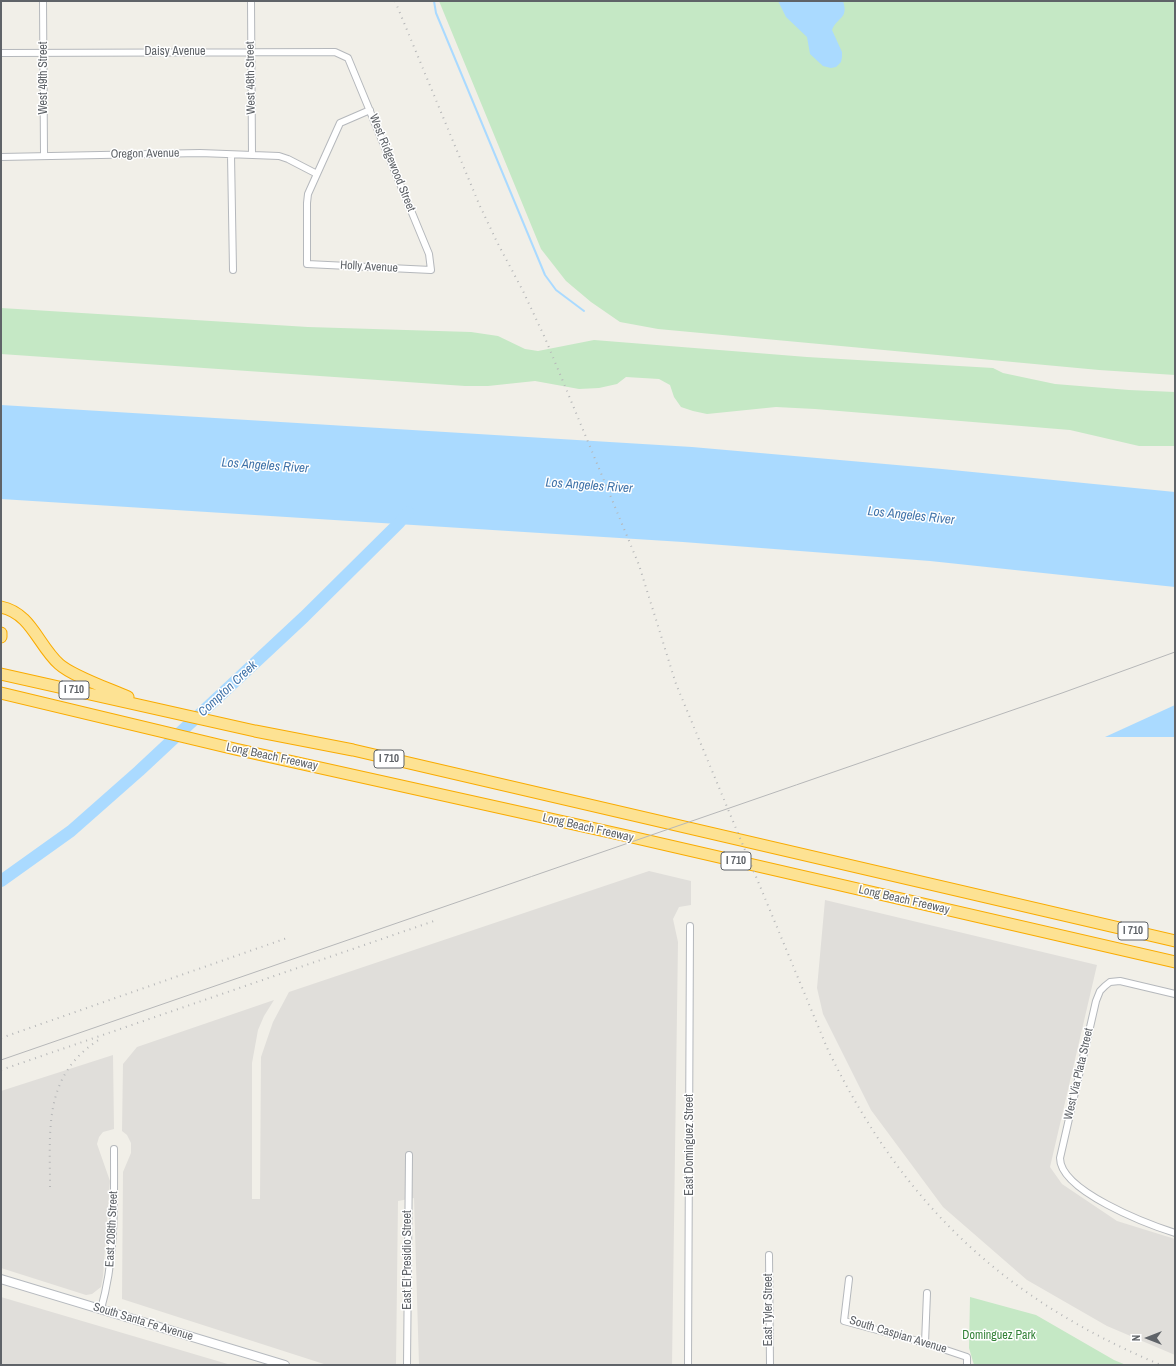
<!DOCTYPE html>
<style>
body{margin:0}
#map{position:relative;width:1176px;height:1366px;overflow:hidden;background:#f1efe8;font-family:"Archivo Narrow",sans-serif}
canvas{display:block}
.frame{position:absolute;inset:0;border:2px solid #5f6368;pointer-events:none}
.north{position:absolute;left:1128px;top:1318px;width:40px;height:40px;-webkit-text-stroke:3px #fff;paint-order:stroke;rotate:270deg;font-size:11px;font-weight:700;line-height:16px;text-align:center;color:#5f6368}
.north::after{content:'';display:block;margin:auto;width:14px;height:18px;background:#5f6368;clip-path:polygon(50% 0,100% 100%,50% 72%,0 100%)}
</style>
<div id="map">
<canvas width="1176" height="1366"></canvas>
<div class="frame"></div>
<div class="north">N</div>
</div>
<script>
const ctx = document.querySelector('canvas').getContext('2d');
ctx.lineJoin = 'round';
function fill(path, color) { ctx.fillStyle = color; ctx.fill(path, 'evenodd'); }
function strokePath(path, color, width, dash) { ctx.strokeStyle = color; ctx.lineWidth = width; ctx.lineCap = dash ? 'butt' : 'round'; ctx.setLineDash(dash || []); ctx.stroke(path); }
function drawText(font, color, halo, rows, align = 'center') {
  ctx.font = font + ' "Archivo Narrow",sans-serif'; ctx.lineWidth = 3; ctx.setLineDash([]); ctx.textBaseline = 'middle'; ctx.strokeStyle = halo; ctx.fillStyle = color; for (const [text, x, y, turn = 0] of rows) {
    ctx.save(); ctx.translate(x, y); ctx.rotate((+turn || 0) * Math.PI / 180); ctx.textAlign = isNaN(turn) ? turn : align; if (halo) ctx.strokeText(text, 0, 0); ctx.fillText(text, 0, 0); ctx.restore();
  }
}
fill(new Path2D(`
 M649,871L691,881V905L679,907L673,919L678,942L672,1365H419L414,1198L398,1201L396,1365H327L122,1299L123,1172L131,1153V1143L127,1135L122,1131L123,1064L137,1047L274,1000L264,1016L258,1030L252,1063V1199H260L261,1057L273,1022L289,992Z
 M825,900L1097,965L1050,1167L1062,1184L1117,1221L1175,1239V1355L1107,1326L1027,1280L943,1207L871,1110L823,1014L817,988Z
 M113,1055L114,1129L103,1132L99,1137L97,1144L110,1181L103,1276L101,1287L92,1294L86,1295L1,1268V1091Z
 M1,1297L231,1365H1Z`), '#e0deda');
fill(new Path2D(`
 M439,1H1175V375L1099,370L658,329L620,322L591,302L566,281L541,249Z
 M1,308L308,327L471,332L498,336L525,349L538,351L594,340L807,357L993,368L1003,373L1055,384L1129,390L1175,392V446H1139L1070,430L815,409L776,407L707,414L693,411L681,407L674,397L670,385L659,379L626,377L617,384L599,388L579,389L535,381L488,386H465L1,354Z
 M970,1297L1036,1315L1114,1360L1126,1365H974L969,1348Z`), '#c5e8c5');
fill(new Path2D(`
 M778,1H843C849,19 837,17 832,30L842,52V57L841,62L836,67L831,68L823,66L810,54L807,37L786,17Z
 M1,405L692,447L942,469L1175,492V587L930,561L683,542L1,499Z
 M1175,705V737H1105Z`), '#aadaff');
strokePath(new Path2D(`
 M434,1L436,13L545,275L556,290L584,311`), '#aadaff', 2);
strokePath(new Path2D(`
 M1,881L71,831L139,771L304,617L399,523L408,512`), '#aadaff', 12);
const street = new Path2D(`
 M43,1L44,155
 M251,1L252,155
 M1,53L335,52L348,58L429,254L431,270L307,264V203L308,194L317,174
 M231,155L233,270
 M1,157L200,153L279,156L288,159L317,174L340,123L370,110
 M1175,994L1120,981L1110,982L1105,986L1100,991L1096,1001L1060,1158C1060,1191 1147,1224 1175,1233
 M769,1255L770,1365
 M849,1279L844,1321L925,1343L967,1357V1365
 M101,1309C116,1256 114,1203 114,1149
 M925,1343L927,1293
 M407,1365L409,1155
 M688,1365L690,926`);
const secondary = new Path2D(`
 M1,1279L285,1365`);
const highway = new Path2D(`
 M1,607C31,613 38,645 59,664C72,676 110,689 128,697
 M1,633V637
 M1,674L255,731L353,750L1175,941
 M1,693L235,749L623,835L1175,962`);
strokePath(street, '#b5b8bc', 8);
strokePath(secondary, '#b6babf', 10);
strokePath(highway, '#f9ab00', 13);
strokePath(street, '#fff', 6);
strokePath(secondary, '#fff', 8);
strokePath(highway, '#fde293', 11);
strokePath(new Path2D(`
 M1,1060L1062,693L1175,652`), '#b6b7b8', 1);
strokePath(new Path2D(`
 M395,1L479,204L497,242L523,291L545,338L639,565L676,684L828,1050C903,1204 1003,1299 1161,1365
 M1,1038L287,938
 M1,1070L434,921
 M50,1187C50,1128 43,1075 100,1039`), '#b6b7b8', 2, [1, 5]);
for (const [x, y, w] of [
 [74,690,30],
 [389,759,30],
 [736,861,30],
 [1133,931,30]
]) { const box = new Path2D(); box.roundRect(x - w / 2, y - 9, w, 18, 3); ctx.fillStyle = '#fff'; ctx.fill(box); strokePath(box, '#5f6368', 1); }
drawText('bold 11px', '#5f6368', null, [
 ["I 710",74,690],
 ["I 710",389,759],
 ["I 710",736,861],
 ["I 710",1133,931]
]);
drawText('12px', '#5f6368', '#fff', [
 ["Daisy Avenue",175,52],
 ["West 49th Street",44,78,-90],
 ["West 48th Street",251,78,-91],
 ["Oregon Avenue",145,154,-1],
 ["West Ridgewood Street",392,163,68],
 ["Holly Avenue",369,267,3],
 ["Long Beach Freeway",272,757,12],
 ["Long Beach Freeway",588,828,13],
 ["Long Beach Freeway",904,900,13],
 ["West Via Plata Street",1079,1074,-77],
 ["East Dominguez Street",690,1145,-90],
 ["East 208th Street",112,1229,-87],
 ["East El Presidio Street",408,1260,-90],
 ["East Tyler Street",769,1310,-90],
 ["South Santa Fe Avenue",143,1322,17],
 ["South Caspian Avenue",898,1335,17]
]);
drawText('12px', '#348238', '#fff', [
 ["Dominguez Park",999,1336]
]);
drawText('italic 13px', '#4174aa', '#fff', [
 ["Los Angeles River",265,466,4],
 ["Los Angeles River",589,486,4],
 ["Los Angeles River",911,516,6],
 ["Compton Creek",228,689,-43]
]);
</script>
